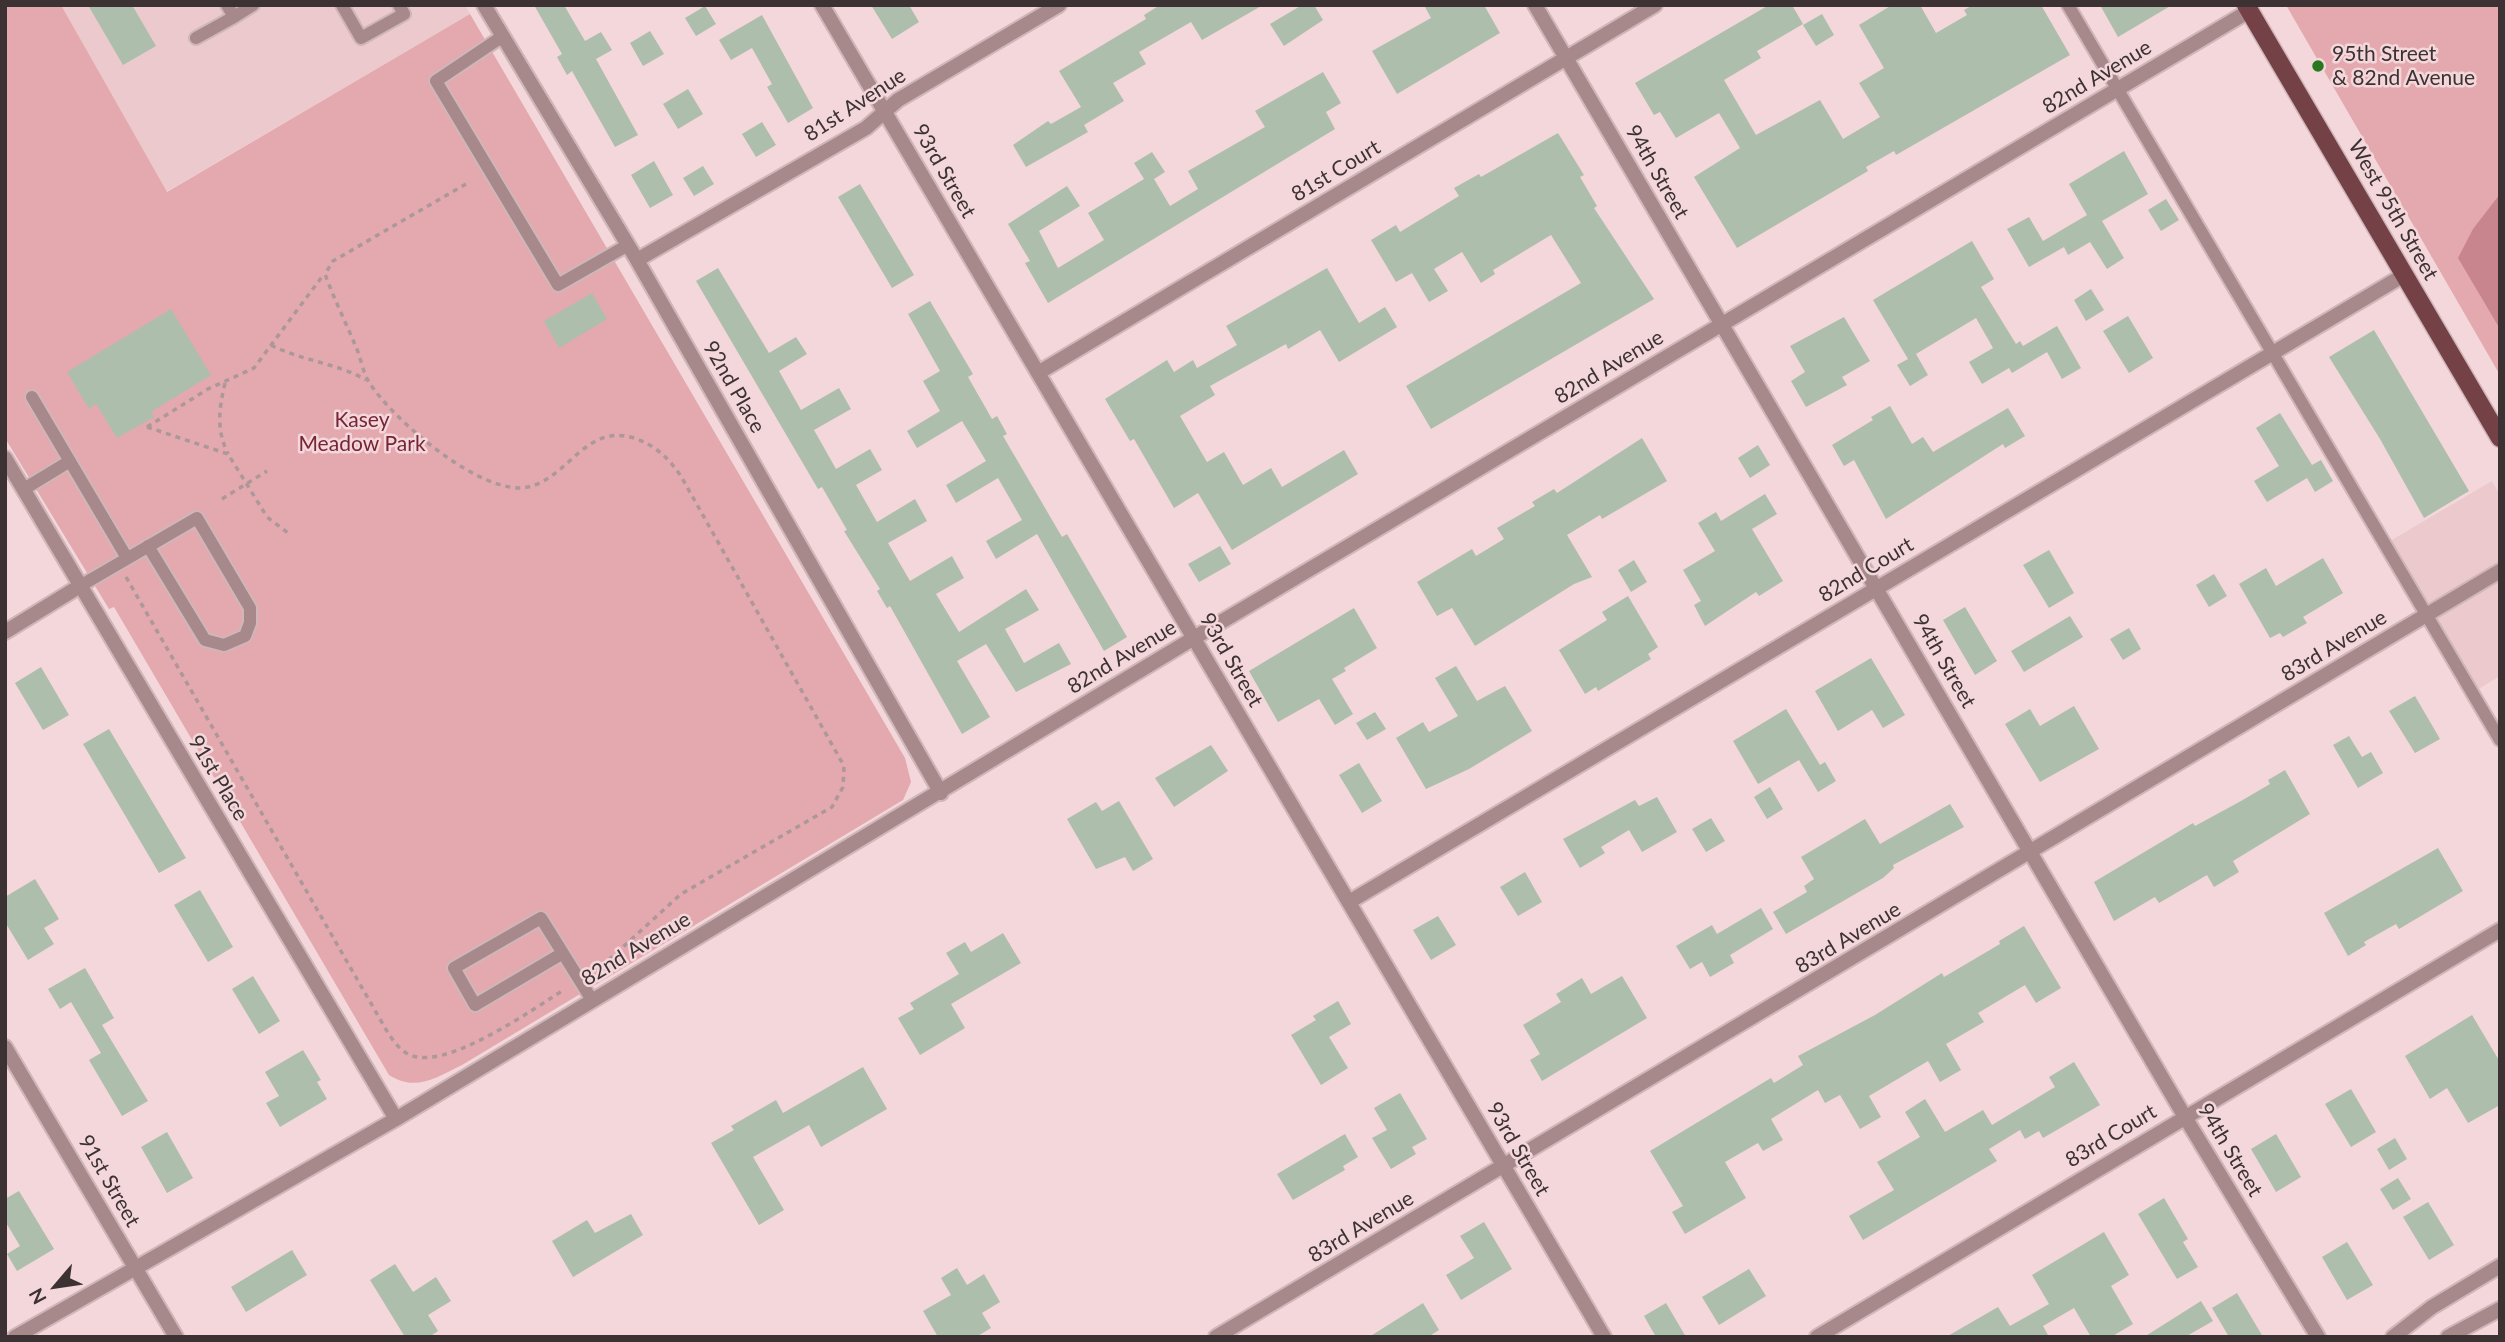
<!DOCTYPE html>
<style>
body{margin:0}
#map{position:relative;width:2505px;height:1342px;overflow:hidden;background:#f3d7da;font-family:Lato,sans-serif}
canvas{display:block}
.frame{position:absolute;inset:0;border:7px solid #3d3233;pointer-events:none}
.north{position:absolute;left:21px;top:1251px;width:70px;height:70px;-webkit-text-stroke:5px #f3d7da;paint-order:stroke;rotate:241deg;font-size:19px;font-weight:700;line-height:28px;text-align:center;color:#3d3233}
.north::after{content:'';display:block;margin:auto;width:24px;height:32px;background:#3d3233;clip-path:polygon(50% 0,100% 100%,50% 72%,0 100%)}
</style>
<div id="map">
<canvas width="2505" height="1342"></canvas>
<div class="frame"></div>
<div class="north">N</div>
</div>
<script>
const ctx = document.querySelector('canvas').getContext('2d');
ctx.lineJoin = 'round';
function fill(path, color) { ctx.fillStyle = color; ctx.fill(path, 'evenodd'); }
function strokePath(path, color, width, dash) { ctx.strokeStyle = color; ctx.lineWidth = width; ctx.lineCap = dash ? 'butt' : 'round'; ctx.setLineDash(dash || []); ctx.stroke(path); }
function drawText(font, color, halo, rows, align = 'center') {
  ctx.font = font + ' Lato,sans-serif'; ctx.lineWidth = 5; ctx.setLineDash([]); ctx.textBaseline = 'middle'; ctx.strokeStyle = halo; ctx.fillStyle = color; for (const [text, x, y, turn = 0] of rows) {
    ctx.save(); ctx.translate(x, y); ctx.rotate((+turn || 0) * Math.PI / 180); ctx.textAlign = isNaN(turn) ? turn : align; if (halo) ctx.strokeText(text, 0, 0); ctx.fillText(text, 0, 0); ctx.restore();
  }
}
fill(new Path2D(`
 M61,5H465L470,14L166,192Z
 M2492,481L2500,495V676L2472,693L2385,544Z`), '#ecc9cc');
fill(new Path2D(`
 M5,5H61L167,192L470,14L905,758L911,782L903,800L462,1065C435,1078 416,1092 389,1075L114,607L109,609L5,438Z
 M2286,5H2500V375Z`), '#e3a9af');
fill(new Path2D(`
 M2500,194V329L2458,258L2473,229Z`), '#c9858d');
fill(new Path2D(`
 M88,5H132L156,46L123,65Z
 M534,5H564L585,41L601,32L612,50L596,59L638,135L615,147L572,71L567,75L557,57L562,54Z
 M871,5H909L919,22L892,39Z
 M1160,5H1263L1202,40L1191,22L1139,52L1146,64L1113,83L1124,101L1084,125L1088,132L1026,167L1013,145L1048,121L1051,124L1081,107L1059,71L1146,19L1144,15Z
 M1302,5H1314L1323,20L1284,46L1270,24Z
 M1424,5H1484L1500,33L1397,94L1372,51L1431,18Z
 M1769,5H1792L1803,24L1757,51L1761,58L1724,80L1756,135L1820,100L1843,139L1880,117L1859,83L1884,68L1859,25L1892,5H1920L1936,33L1967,15L1964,10L1973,5H2041L2070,55L1896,155L1894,151L1866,167L1868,171L1737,248L1694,177L1740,148L1719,113L1676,138L1660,112L1654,115L1635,83Z
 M2100,5H2172L2118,37Z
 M705,6L716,24L696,36L685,18Z
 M1822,14L1834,35L1816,46L1803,25Z
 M762,15L813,108L788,123L767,87L772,84L752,48L731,60L719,40Z
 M650,31L664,54L643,66L630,43Z
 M1323,72L1341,103L1326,112L1335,129L1048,303L1025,263L1030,261L1008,224L1067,186L1080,206L1039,231L1058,268L1104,240L1088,213L1144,179L1134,163L1152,152L1165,172L1154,179L1170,206L1198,189L1188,171L1265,127L1255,111Z
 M688,89L703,114L678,129L663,104Z
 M762,122L776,145L756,157L742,134Z
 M1558,133L1584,175L1580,177L1597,206L1594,208L1654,299L1431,429L1406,386L1581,283L1551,235L1493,270L1495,274L1481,283L1462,252L1434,269L1448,291L1429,302L1412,273L1396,282L1371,240L1396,225L1400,232L1459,196L1454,188L1479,174L1481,177Z
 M2124,151L2148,194L2102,221L2124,258L2107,269L2090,242L2068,255L2064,247L2029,267L2007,229L2029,217L2043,241L2087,215L2069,184Z
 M654,161L673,195L650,208L631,175Z
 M703,166L714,184L694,196L683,178Z
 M860,184L914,275L892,288L838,197Z
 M2166,199L2179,220L2161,231L2148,210Z
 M1972,241L1994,279L1981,287L2016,344L2020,341L2023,346L2057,326L2081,368L2062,379L2047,352L2012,373L2009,368L1982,384L1969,362L1993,348L1976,318L1916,354L1928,375L1910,386L1897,365L1908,359L1873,300Z
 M718,268L769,353L796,337L807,354L779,371L801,410L839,388L851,409L814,430L836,469L870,449L882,470L856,485L877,522L915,499L927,521L888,543L910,581L952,556L964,578L936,594L959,632L1026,589L1039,610L1005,629L1024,663L1059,643L1071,664L1016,692L986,644L957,661L990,717L962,734L890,606L887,608L877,591L880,589L844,531L847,530L822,487L818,489L696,281Z
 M1327,268L1359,323L1385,307L1397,327L1339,362L1320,330L1288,349L1286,344L1210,386L1215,395L1180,416L1207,462L1224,452L1243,485L1271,468L1282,487L1344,450L1358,474L1232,550L1198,493L1174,508L1134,439L1130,441L1105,399L1167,360L1174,372L1193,360L1197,368L1237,345L1226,326Z
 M2091,289L2104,310L2086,321L2074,300Z
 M592,293L607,319L559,348L544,321Z
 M930,301L973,374L968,377L992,419L997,416L1007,434L1003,436L1062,537L1067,534L1127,637L1104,651L1037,534L996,559L986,541L1022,520L998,478L956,503L946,485L986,461L962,421L917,448L907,431L940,411L923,381L940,371L908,314Z
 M171,309L211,375L151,412L154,417L117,438L96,404L89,409L67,372Z
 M2128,316L2153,358L2129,373L2103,331Z
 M1844,317L1870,361L1842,377L1847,385L1806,407L1791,381L1805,372L1790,346Z
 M2374,330L2469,491L2424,518L2380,439L2329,357Z
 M1890,406L1912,444L1923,437L1933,452L2008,408L2025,436L2005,448L2003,444L1886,519L1854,460L1844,466L1832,445L1873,420L1871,417Z
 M2280,413L2312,465L2321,460L2333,481L2315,492L2307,478L2267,502L2254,481L2279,466L2256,428Z
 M1642,438L1667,481L1602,519L1600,515L1567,535L1592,577L1574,584L1475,646L1452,608L1437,616L1417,582L1472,549L1476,556L1504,539L1497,528L1535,506L1532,502L1554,489L1557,493Z
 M1758,445L1770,465L1750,478L1738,458Z
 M1765,494L1777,514L1752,529L1783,581L1759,596L1756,592L1705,626L1694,605L1701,601L1683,570L1715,551L1698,523L1716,512L1721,521Z
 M1220,546L1231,564L1199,582L1188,564Z
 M2049,550L2074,593L2049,608L2023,565Z
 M2323,558L2343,593L2303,617L2307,623L2283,637L2280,633L2270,638L2239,584L2266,568L2276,586Z
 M1634,560L1647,582L1631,592L1618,570Z
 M2214,574L2227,596L2209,607L2196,585Z
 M1628,596L1658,647L1648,654L1651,659L1598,691L1596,687L1585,694L1559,650L1607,620L1602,612Z
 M1965,607L1997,661L1975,675L1943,620Z
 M1354,608L1377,648L1344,668L1346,671L1332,679L1353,714L1335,725L1319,699L1278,722L1249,671Z
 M2070,616L2083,637L2024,672L2011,651Z
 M2129,628L2141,649L2123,660L2110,639Z
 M1871,658L1905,715L1883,728L1872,710L1838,731L1815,691Z
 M1456,666L1477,701L1505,686L1532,731L1469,769L1426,789L1396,738L1423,722L1429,732L1458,716L1435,678Z
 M41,667L69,715L43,730L15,683Z
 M2415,696L2440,739L2415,753L2389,711Z
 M2074,706L2099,749L2040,782L2005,724L2030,709L2040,726Z
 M1786,709L1820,765L1825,762L1836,781L1818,792L1799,760L1758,784L1733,741Z
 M1375,712L1386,729L1367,740L1356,723Z
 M109,729L186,858L159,873L83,744Z
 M2349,736L2362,757L2371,752L2383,773L2358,788L2333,745Z
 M1211,745L1228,771L1174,807L1155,778Z
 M1359,763L1382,801L1362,813L1339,775Z
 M2285,770L2310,814L2233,861L2239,872L2214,887L2207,875L2159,903L2155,897L2114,921L2094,882L2193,823L2195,826L2241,801L2270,784L2268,780Z
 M1770,787L1783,809L1767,819L1754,797Z
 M1657,797L1677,832L1642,852L1629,830L1601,847L1605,853L1580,868L1563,839L1635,800L1639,806Z
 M1119,801L1153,859L1133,871L1125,857L1096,869L1067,819L1096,802L1102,811Z
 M1950,804L1964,827L1893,865L1894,868L1883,878L1786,934L1773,912L1807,892L1804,886L1814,879L1801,857L1865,819L1880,844Z
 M1711,818L1725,841L1706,852L1692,829Z
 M2438,848L2463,891L2399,929L2396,924L2364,942L2366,945L2348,956L2324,913Z
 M1525,872L1542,902L1518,916L1500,887Z
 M35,879L59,919L44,928L54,944L28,960L5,922V897Z
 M200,890L233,947L208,962L174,905Z
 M1761,908L1773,929L1730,955L1734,963L1710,977L1702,962L1690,969L1676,946L1712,925L1717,934Z
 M1438,916L1456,945L1431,960L1413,930Z
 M2024,926L2061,988L2036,1003L2025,985L1978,1013L1984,1022L1946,1044L1961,1070L1940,1082L1928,1061L1869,1096L1881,1117L1860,1129L1840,1095L1825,1103L1818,1090L1771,1119L1783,1140L1763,1151L1758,1143L1725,1162L1746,1198L1685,1234L1672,1212L1683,1206L1650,1151L1771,1078L1774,1083L1803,1065L1798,1056L1875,1015L1942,973L1944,977L2000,944L1999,941Z
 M1003,933L1021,963L951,1004L965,1028L920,1055L898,1018L914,1009L910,1003L959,974L946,953L965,942L971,952Z
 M85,968L114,1018L102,1025L148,1101L122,1116L89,1060L101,1053L71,1002L60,1009L48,989Z
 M253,976L280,1021L259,1034L232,989Z
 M1622,976L1647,1018L1542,1081L1530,1060L1540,1054L1523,1025L1561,1002L1556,994L1582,978L1591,994Z
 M1338,1001L1351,1024L1329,1037L1348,1068L1321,1085L1291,1035L1316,1020L1313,1016Z
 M2472,1015L2500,1062V1105L2468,1123L2447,1088L2430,1099L2405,1056Z
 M303,1050L321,1080L317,1082L327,1099L280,1127L266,1103L279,1096L265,1072Z
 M2074,1062L2100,1105L2043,1138L2039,1131L2025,1139L2020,1130L1989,1149L1997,1161L1863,1240L1849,1216L1894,1190L1877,1162L1920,1137L1905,1112L1925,1099L1945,1132L1983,1110L1992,1125L2055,1087L2049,1077Z
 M863,1067L887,1109L821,1147L809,1125L753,1157L784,1210L759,1225L711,1143L734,1130L731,1126L776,1100L783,1113Z
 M2351,1089L2376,1132L2351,1147L2325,1104Z
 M1400,1093L1427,1139L1412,1147L1416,1154L1391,1169L1372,1138L1387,1130L1374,1108Z
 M167,1132L193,1178L167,1193L141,1147Z
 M1345,1134L1358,1157L1343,1166L1345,1170L1293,1200L1277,1174Z
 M2276,1134L2301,1177L2276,1192L2251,1149Z
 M2395,1138L2407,1159L2389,1170L2377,1149Z
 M2398,1178L2411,1199L2393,1210L2380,1189Z
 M19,1191L54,1249L17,1271L7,1254L20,1246L5,1221V1199Z
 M2164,1198L2188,1239L2183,1242L2198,1267L2177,1279L2138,1214Z
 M2428,1202L2454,1245L2429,1260L2403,1217Z
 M631,1214L643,1235L573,1277L552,1241L587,1220L595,1233Z
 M1484,1222L1512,1269L1461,1300L1446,1275L1474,1258L1460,1236Z
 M2104,1232L2129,1275L2111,1286L2133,1324L2111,1337H2091L2074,1308L2043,1326L2049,1337H1946L1998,1307L2010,1326L2049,1304L2032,1275Z
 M2347,1242L2373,1285L2347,1300L2322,1257Z
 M292,1250L307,1275L246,1312L231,1287Z
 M395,1264L413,1292L436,1277L451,1301L428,1315L438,1331L429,1337H405L370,1280Z
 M957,1268L967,1285L984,1274L1000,1302L982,1313L991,1328L976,1337H938L923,1311L951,1295L941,1278Z
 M1749,1269L1766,1296L1719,1325L1702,1297Z
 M2237,1293L2263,1337H2229L2212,1308Z
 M2201,1301L2213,1321L2185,1337H2144Z
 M1423,1303L1439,1330L1428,1337H1369Z
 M1666,1303L1686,1337H1656L1644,1316Z`), '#aebeac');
const service = new Path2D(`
 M227,5L234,17L253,5
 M342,5L361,38L404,14L399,5
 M2068,5L2500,740
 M503,36L436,81L558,285L628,245
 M196,38L234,17
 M32,397L127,558
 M24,489L70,461
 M80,586L197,518L250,608V623L245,636L224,645L205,640L148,546
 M563,953L475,1005L454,968L541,918L592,1000`);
const minor = new Path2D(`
 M484,5L637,260L941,793
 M822,5L1604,1337
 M1535,5L2185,1117L2318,1337
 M637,260L866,128L898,100L1059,5
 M1038,373L1655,5
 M5,458L396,1119
 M5,632L80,586
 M1349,902L2404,275
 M5,1047L176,1337
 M15,1337L396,1119L1194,638L2249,11
 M1216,1337L2500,571
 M1817,1337L2500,930
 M2393,1337L2432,1307L2500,1266
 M2448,1337L2500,1309`);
const primary = new Path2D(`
 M2246,5L2500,438`);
strokePath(service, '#cfb6b9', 16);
strokePath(minor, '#cfb6b9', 18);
strokePath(primary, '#cfb6b9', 21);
strokePath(new Path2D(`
 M466,184L333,261L325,274C334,299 346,323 356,347C361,358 363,373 369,382C392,419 482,497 528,487C569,478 585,423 634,438C655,445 670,459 682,478L844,766L843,787L832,807L681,894L611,958L592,971
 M271,345C302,361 337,363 366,380
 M225,383C219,409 216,429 228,454
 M147,427L208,389L254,368L324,274
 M147,427L228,454L267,517L288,533
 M222,499L267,471
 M126,577L388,1033C395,1043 403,1055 417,1057C455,1064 532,1010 565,989`), '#ac9799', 3.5, [5, 5]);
strokePath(service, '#a7888b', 12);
strokePath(minor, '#a7888b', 14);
strokePath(primary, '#744147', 18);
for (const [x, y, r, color] of [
 [2318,66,7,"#297820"]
]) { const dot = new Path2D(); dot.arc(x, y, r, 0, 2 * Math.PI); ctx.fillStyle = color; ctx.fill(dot); strokePath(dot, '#f3d7da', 2.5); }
drawText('21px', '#3d3233', '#f3d7da', [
 ["95th Street",2332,54],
 ["& 82nd Avenue",2332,78]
], 'left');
drawText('21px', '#3d3233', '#f3d7da', [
 ["82nd Avenue",2097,77,-31],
 ["81st Avenue",855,105,-33],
 ["93rd Street",944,171,60],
 ["81st Court",1336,171,-31],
 ["94th Street",1657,172,60],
 ["West 95th Street",2393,210,60],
 ["82nd Avenue",1609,367,-31],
 ["92nd Place",734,387,60],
 ["82nd Court",1866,570,-31],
 ["83rd Avenue",2334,646,-31],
 ["82nd Avenue",1122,657,-31],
 ["93rd Street",1231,660,60],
 ["94th Street",1944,661,60],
 ["91st Place",218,778,59],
 ["83rd Avenue",1848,938,-31],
 ["82nd Avenue",636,949,-31],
 ["83rd Court",2111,1136,-31],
 ["93rd Street",1518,1149,60],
 ["94th Street",2230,1150,59],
 ["91st Street",109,1181,60],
 ["83rd Avenue",1361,1227,-31]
]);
drawText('21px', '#772536', '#f3d7da', [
 ["Kasey",362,420],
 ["Meadow Park",362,444]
]);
</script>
